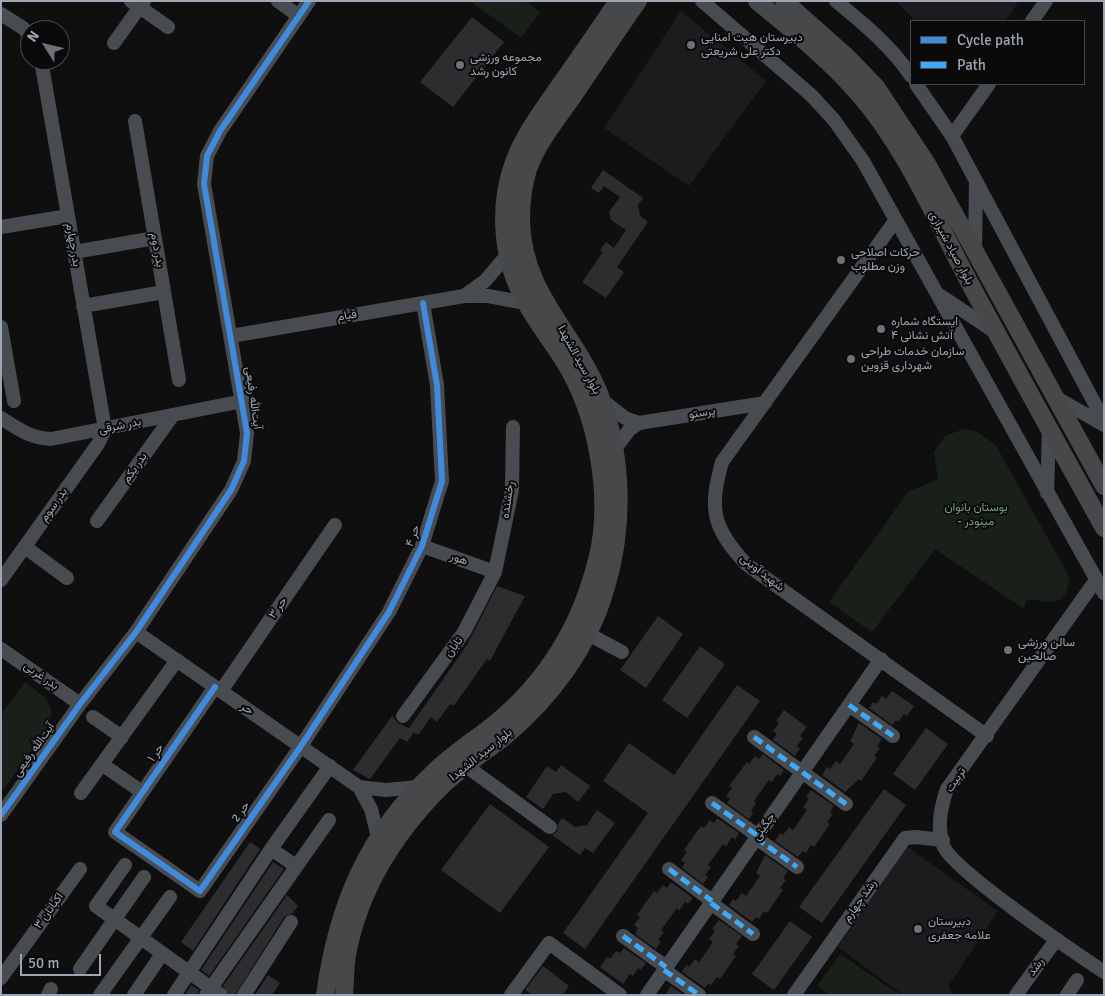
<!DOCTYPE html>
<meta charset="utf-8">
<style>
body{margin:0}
#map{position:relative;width:1105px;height:996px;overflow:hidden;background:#0f0f10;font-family:Signika,sans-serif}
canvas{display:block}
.frame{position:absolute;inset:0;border:2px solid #9ea6b3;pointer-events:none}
.legend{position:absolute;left:910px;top:20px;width:175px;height:65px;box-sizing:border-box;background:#0a0a0b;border:1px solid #45484e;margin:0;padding:6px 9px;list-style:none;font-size:15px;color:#9ea6b3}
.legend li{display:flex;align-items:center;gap:10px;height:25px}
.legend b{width:25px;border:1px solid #45484e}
.north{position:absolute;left:20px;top:20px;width:50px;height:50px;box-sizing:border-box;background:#0a0a0b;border:1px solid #45484e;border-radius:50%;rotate:306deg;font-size:14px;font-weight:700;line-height:20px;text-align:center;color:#9ea6b3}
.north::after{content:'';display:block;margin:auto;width:18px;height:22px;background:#6c717a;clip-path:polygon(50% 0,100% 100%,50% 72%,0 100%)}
.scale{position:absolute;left:20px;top:954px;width:81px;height:22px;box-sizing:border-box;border:2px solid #9ea6b3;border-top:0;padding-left:6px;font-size:15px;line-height:18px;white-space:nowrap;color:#9ea6b3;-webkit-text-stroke:4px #0a0a0b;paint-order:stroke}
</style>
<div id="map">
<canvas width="1105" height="996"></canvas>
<div class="frame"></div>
<ul class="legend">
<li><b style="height:6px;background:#408adc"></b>Cycle path</li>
<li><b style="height:6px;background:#3fa9f5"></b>Path</li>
</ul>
<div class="north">N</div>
<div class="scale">50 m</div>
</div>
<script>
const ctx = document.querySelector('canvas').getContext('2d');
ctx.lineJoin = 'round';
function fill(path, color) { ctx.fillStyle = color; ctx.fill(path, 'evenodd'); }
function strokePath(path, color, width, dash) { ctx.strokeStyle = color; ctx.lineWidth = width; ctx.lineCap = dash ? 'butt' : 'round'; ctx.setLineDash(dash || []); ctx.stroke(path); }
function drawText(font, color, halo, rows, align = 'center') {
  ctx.font = font + ' Signika,Vazirmatn,sans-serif'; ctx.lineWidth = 4; ctx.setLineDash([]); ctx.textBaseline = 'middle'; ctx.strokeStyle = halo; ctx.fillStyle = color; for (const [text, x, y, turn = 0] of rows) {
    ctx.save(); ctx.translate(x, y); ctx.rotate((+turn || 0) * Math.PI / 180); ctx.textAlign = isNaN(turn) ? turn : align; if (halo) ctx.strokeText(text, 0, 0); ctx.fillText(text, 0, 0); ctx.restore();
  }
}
fill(new Path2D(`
 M896,1H1019L1005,21H915Z
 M681,11L766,81L689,186L604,128Z
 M906,846L998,911L949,985L952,995H903L838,947Z`), '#1c1c1e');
fill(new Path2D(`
 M470,1H525L540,12L521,38Z
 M964,429L975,431L995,444L1070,578C1068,582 1068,586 1067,590C1059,610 1041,598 1026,600L1024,609L935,549L872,632L829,602L908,492L938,479L934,452L945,436Z
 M25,682L47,699L51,711L50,726L1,793V715Z
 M840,954L899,994L898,995H830L817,986Z`), '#19201a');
fill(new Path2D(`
 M472,17L504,42L453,107L420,82Z
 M603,170L643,198L638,205L640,216L648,222L617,267L624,272L606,298L582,282L603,252L600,250L606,242L614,248L626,230L611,220L609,212L620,197L604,186L599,193L591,188Z
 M497,586L525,596L490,661L487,659L458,700L453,706L450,704L437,722L431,717L418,735L414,732L407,742L400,738L370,779L353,770L392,716L398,723L409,728L467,645Z
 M658,616L683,634L646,688L620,670Z
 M700,646L725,664L687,718L662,700Z
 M737,685L760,701L585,949L563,933L648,813L603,781L629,743L674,775Z
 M892,691L914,706L907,716L904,714L898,722L896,720L892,725L869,708L873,702L876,704L882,696L886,699Z
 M784,710L807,727L800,736L803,738L797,746L800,748L795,756L773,740L777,734L773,731L779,723L776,721Z
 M859,723L882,739L877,746L880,748L874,756L877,758L861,781L859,779L845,792L822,775L827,767L830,769L836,761L840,764L854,744L850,741Z
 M926,728L948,744L915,790L893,774Z
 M763,754L784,770L780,776L777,774L772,782L769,780L754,801L756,803L751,811L753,813L749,819L727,803L730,799L726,796L732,788L729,786L747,762L749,764L755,756L759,759Z
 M561,765L590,786L578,802L566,792L553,794L543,809L526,797L547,766L556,772Z
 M884,789L906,805L822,923L799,907Z
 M811,790L834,806L830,812L833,814L827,822L830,824L814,847L811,845L806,853L803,851L798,857L775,841L780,833L783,835L789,827L793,830L807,810L803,807L809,799L806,797Z
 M490,804L549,847L500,913L441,870Z
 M597,810L615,823L593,853L585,848L580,855L552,835L557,832L558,824L562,818L575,827L587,825Z
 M717,818L739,833L735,840L732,837L726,846L723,844L708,865L711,867L705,875L708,877L703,884L682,868L685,863L681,860L687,852L684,850L701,826L704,828L710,820L714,823Z
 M250,842L260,849L193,951L181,942Z
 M765,855L788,871L783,878L786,880L780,888L783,890L767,913L764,911L759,919L756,917L752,922L729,905L733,899L736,901L742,893L746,896L760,876L756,873Z
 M273,862L284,869L209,976L201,970Z
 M671,882L693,898L688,904L685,902L679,911L677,908L661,930L664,932L658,940L661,942L656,949L635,934L638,928L634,925L640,917L637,915L654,891L657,893L663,885L667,888Z
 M287,895L298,906L292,914L284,917L235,995H230L223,986Z
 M719,920L742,936L736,944L739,946L733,954L736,956L729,966L720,979L717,977L711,985L708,983L705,988L682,972L686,965L689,967L695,959L699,962L713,942L709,939L715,931L712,929Z
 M790,921L812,937L774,990L752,974Z
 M624,948L646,963L641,970L638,968L633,976L630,974L623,984L600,967L607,957L610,959L616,951L620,953Z
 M543,966L569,986L563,995H532L525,990Z
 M268,975L280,983L272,995H255Z
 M191,985L199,990L197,995H185Z
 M671,986L684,995H665Z`), '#2d2d2f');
strokePath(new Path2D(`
 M131,1L168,27
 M278,1L299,16
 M702,1L811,95L834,120L863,161L1104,593
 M836,1C863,23 892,47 911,76
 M1,14L23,28L30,36
 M1032,21L1046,1
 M114,43L144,1
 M916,84L952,136L1104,421
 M135,121L179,380
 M952,136L989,84
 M895,221L722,462C709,509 712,527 746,564L987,736
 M1,227L68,216
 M975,250L976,183
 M74,252L155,238
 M464,296L485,281L508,254
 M941,296L995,332
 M83,306L164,292
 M1,327L14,401
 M231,336L464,296H488L526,303
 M1055,397L1104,425
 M602,400L625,418L639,423
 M1,418C18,429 30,438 51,439L243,401
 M614,450L629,430L639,423L765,403
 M1047,493L1049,429
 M97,521L173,415
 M422,546L495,572
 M25,547L67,578
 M1,580L98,444L105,429L41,60
 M1096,580L947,789C941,806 937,828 943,845C951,869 1077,954 1104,972
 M136,632L359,787L386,790L419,787
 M588,634L622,652
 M1,649L80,704
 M215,687L115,832L200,891L301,746L389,612L422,546L442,481L437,385L423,303
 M221,691L335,525
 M849,705L893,736
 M403,716L464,632L495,572L512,490L513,427
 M93,717L122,737
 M754,737L846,804
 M103,765L142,792
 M466,766L550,827
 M359,787L371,809L378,837
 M81,793L177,660
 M712,803L758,836
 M1,815L80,704L136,632L231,490L244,461L247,433L204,184L207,156L220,131L309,1
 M756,838L797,867
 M271,849L296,866
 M125,865L96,906L221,995
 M669,869L712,901
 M711,903L753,934
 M623,936L666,967
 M80,969L144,877
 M664,970L699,995
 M1,978L80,869
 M48,995L51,989
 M100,995L170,897
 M134,995L162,954
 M174,995L271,849L330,766
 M206,995L329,820
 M244,995L291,922
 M511,995L549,943L620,995
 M647,995L881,659
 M794,995L905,838L915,837L943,840
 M1016,995L1056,940
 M1067,995L1077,980`), '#484b50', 14);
strokePath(new Path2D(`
 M757,1C792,30 828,59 858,93C904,145 935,217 967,278C1012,362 1058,445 1104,528
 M784,1L847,57L876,87L927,164L1104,486
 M325,995C337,907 367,834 433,773C452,754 475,740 496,723C548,680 581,625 597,560C612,502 599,424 570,371C556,346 537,324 524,299C502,258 498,208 513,165C522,138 540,114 556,91C577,61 598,31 618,1
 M344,995C345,982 345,968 347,955C359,890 395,833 441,787C460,768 483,753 504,737C551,698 589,647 606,587C624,527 623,461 602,401C578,334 522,296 521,220C521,204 523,185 528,169C538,142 557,119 573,96C595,64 616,32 638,1`), '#46484a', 18);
strokePath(new Path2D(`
 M849,705L893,736
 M754,737L846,804
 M712,803L758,836
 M756,838L797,867
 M669,869L712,901
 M711,903L753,934
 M623,936L666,967
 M664,970L699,995`), '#3fa9f5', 5, [10, 5]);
strokePath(new Path2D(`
 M215,687L115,832L200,891L301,746L389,612L422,546L442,481L437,385L423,303
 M1,815L80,704L136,632L231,490L244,461L247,433L204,184L207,156L220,131L309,1`), '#408adc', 6);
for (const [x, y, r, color] of [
 [691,45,5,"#6c717a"],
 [460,65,5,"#6c717a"],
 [841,260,5,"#6c717a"],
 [881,329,5,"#6c717a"],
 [851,359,5,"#6c717a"],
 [1008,650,5,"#6c717a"],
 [918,929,5,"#6c717a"]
]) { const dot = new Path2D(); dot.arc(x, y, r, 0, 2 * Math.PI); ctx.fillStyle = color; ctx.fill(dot); strokePath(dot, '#0a0a0b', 2); }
drawText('12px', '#9ea6b3', '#0a0a0b', [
 ["دبیرستان هیت امنایی",701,38],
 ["دکتر علی شریعتی",701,52],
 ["مجموعه ورزشی",470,58],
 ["کانون رشد",470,72],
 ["حرکات اصلاحی",851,253],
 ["وزن مطلوب",851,267],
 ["ایستگاه شماره",891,322],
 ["۴ آتش نشانی",891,336],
 ["سازمان خدمات طراحی",861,352],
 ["شهرداری قزوین",861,366],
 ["سالن ورزشی",1018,643],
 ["صالحین",1018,657],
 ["دبیرستان",928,922],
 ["علامه جعفری",928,936]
], 'left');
drawText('12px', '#9ea6b3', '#0a0a0b', [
 ["بدر چهارم",73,245,80],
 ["بلوار صیاد شیرازی",951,248,62],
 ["بدر دوم",157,250,80],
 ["قیام",347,316,-10],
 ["بلوار سید الشهدا",579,360,61],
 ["آیت‌الله رفیعی",253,398,82],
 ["پرستو",702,413,-9],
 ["بدر شرقی",120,426,-11],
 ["بدر یکم",135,468,-55],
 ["رخشنده",508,500,-82],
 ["بدر سوم",54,505,-55],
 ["حر ۴",413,536,-70],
 ["هور",459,559,19],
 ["شهید آوینی",762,573,38],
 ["حر ۳",278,608,-55],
 ["تابان",454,647,-54],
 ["بدر غربی",41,676,35],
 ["حر",247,709,35],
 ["آیت‌الله رفیعی",34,750,-55],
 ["حر ۱",156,753,-55],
 ["بلوار سید الشهدا",481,755,-39],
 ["تربیت",956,780,-57],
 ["حر 2",241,812,-55],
 ["چگینی",764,827,-55],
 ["رشد چهارم",860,901,-55],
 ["اکباتان ۳",49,911,-54],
 ["رشد",1036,967,-54]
]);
drawText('12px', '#72a072', '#0a0a0b', [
 ["بوستان بانوان",976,508],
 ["- مینودر",976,522]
]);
</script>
